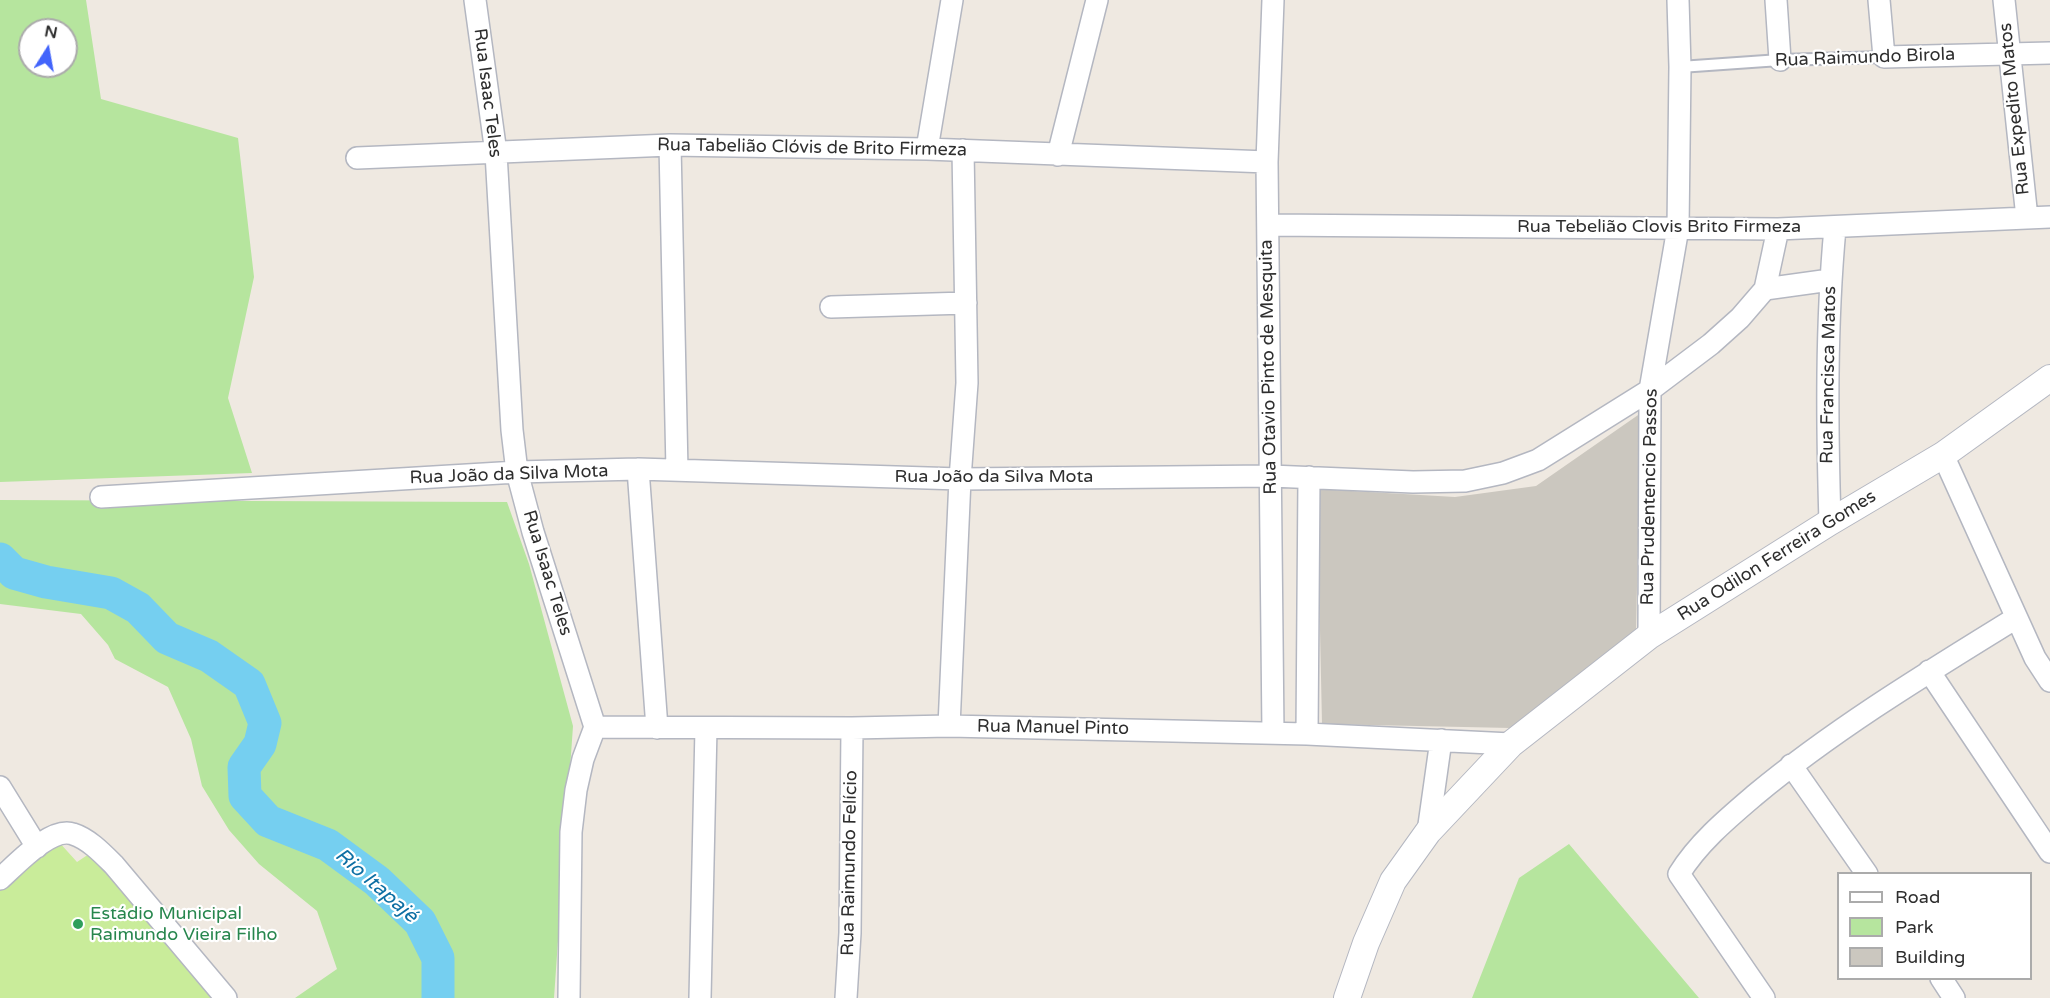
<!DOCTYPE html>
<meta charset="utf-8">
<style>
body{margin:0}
#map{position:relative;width:2050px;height:998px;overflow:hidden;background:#efe9e1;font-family:"Varela Round",sans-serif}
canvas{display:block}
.legend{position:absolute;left:1837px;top:872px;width:195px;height:108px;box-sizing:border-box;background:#fff;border:2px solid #ababab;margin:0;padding:8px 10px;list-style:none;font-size:18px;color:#2e2e2e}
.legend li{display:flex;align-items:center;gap:12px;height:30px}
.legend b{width:30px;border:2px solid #ababab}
.north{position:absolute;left:18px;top:18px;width:60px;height:60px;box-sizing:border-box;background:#fff;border:2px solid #ababab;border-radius:50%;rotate:11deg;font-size:16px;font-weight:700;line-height:24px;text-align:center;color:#2e2e2e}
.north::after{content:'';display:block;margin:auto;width:21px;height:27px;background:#4264fb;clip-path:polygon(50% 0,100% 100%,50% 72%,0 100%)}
</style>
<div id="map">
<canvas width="2050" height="998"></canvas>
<ul class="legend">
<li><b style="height:8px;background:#fff"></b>Road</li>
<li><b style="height:16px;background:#b6e59e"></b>Park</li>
<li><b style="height:16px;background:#cbc7bf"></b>Building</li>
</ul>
<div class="north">N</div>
</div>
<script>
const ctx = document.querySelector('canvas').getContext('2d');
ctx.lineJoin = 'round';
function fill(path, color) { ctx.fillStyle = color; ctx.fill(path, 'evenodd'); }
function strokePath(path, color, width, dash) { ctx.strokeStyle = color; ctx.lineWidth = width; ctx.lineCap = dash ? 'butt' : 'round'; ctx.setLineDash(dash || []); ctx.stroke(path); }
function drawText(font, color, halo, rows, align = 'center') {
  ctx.font = font + ' "Varela Round",sans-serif'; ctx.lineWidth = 4.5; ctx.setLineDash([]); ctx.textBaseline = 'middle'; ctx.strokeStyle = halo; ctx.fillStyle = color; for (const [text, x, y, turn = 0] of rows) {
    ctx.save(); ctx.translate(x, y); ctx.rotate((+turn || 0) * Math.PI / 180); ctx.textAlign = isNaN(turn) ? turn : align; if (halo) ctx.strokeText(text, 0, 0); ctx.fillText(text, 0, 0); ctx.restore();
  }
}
fill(new Path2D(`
 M0,0H86L101,99L238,138L254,277L228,398L252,473L0,482ZM30,30H66V66H30Z
 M0,500L507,502L529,564L573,726L554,998H295L337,969L317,911L259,864L229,830L202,786L191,739L168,687L115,659L108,645L81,614L0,604Z
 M1569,844L1699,998H1472L1519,878Z`), '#b6e59e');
fill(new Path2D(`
 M58,841L77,862L92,852L219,998H0V889Z`), '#c9ec9a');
strokePath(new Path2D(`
 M0,559L14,573L46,582L111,593L138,608L167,638L209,656L249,684L265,723L260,744L244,767L245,796L268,821L328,845L377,881L420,922L438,958V998`), '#75cff0', 33);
fill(new Path2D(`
 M1641,413L1636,630L1511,728L1322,724L1317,489L1455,497L1536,486Z`), '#cbc7bf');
const service = new Path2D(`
 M1680,67L1780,60L1884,57`);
const minor = new Path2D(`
 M475,0L496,153L512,430L517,472L533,532L595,727L583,759L576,790L571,832L569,998
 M1776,0L1780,60
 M1879,0L1884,57L2050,53
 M2004,0L2027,218
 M670,145L677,470
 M927,149L952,0
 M1058,155L1097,0
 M357,158L670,145L927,149L1267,162
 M1268,225L1778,229L2050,217
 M1765,289L1830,280
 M831,307L966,303
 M1943,455L2035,658L2050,681
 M638,469L657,728
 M101,497L517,472L638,469L960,479L1271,476L1413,482L1465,481L1503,473L1538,460L1650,390L1711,344L1740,318L1765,289L1778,229
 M1830,522C1827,424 1826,325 1835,228
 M1649,636L1650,390L1678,228L1680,67L1678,0
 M1929,671L2050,852
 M949,726L960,479L967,383L963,150
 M595,727L852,728L949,726L1307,734L1511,744
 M1273,733L1267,162L1273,0
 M1307,734L1309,477
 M1791,765L1867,874
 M0,787L37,847
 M1428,832L1441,740
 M0,879C16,865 51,826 73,834C89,839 103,854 114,865L226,998
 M1941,978L1954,998
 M700,998L706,728
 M846,998L850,933L852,728
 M1764,998L1679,874C1698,843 1728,818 1755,795C1836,728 1927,673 2016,618`);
const tertiary = new Path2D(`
 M1347,998L1366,943L1393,881L1428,832L1511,744L1649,636L1830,522L1943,455L2050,378`);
strokePath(service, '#b4b7c1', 14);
strokePath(minor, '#b4b7c1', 24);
strokePath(tertiary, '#b4b7c1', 28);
strokePath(service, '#fff', 10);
strokePath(minor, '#fff', 21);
strokePath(tertiary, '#fff', 26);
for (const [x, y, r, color] of [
 [78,924,6,"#2e9e5b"]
]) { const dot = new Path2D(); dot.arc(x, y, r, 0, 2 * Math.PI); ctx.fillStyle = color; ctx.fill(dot); strokePath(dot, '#fff', 2); }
drawText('18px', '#2e2e2e', '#fff', [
 ["Rua Raimundo Birola",1865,58,-2],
 ["Rua Isaac Teles",487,93,83],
 ["Rua Expedito Matos",2015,109,-96],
 ["Rua Tabelião Clóvis de Brito Firmeza",812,148,1],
 ["Rua Tebelião Clovis Brito Firmeza",1659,227],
 ["Rua Otavio Pinto de Mesquita",1269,367,-91],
 ["Rua Francisca Matos",1829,375,-89],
 ["Rua João da Silva Mota",509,475,-2],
 ["Rua João da Silva Mota",994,477],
 ["Rua Prudentencio Passos",1650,497,-89],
 ["Rua Odilon Ferreira Gomes",1777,556,-32],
 ["Rua Isaac Teles",547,573,73],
 ["Rua Manuel Pinto",1053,728,1],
 ["Rua Raimundo Felício",850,863,-89]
]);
drawText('18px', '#27864d', '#fff', [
 ["Estádio Municipal",90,914],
 ["Raimundo Vieira Filho",90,935]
], 'left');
drawText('italic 20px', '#0d6fa3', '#fff', [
 ["Rio Itapajé",376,886,41]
]);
</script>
